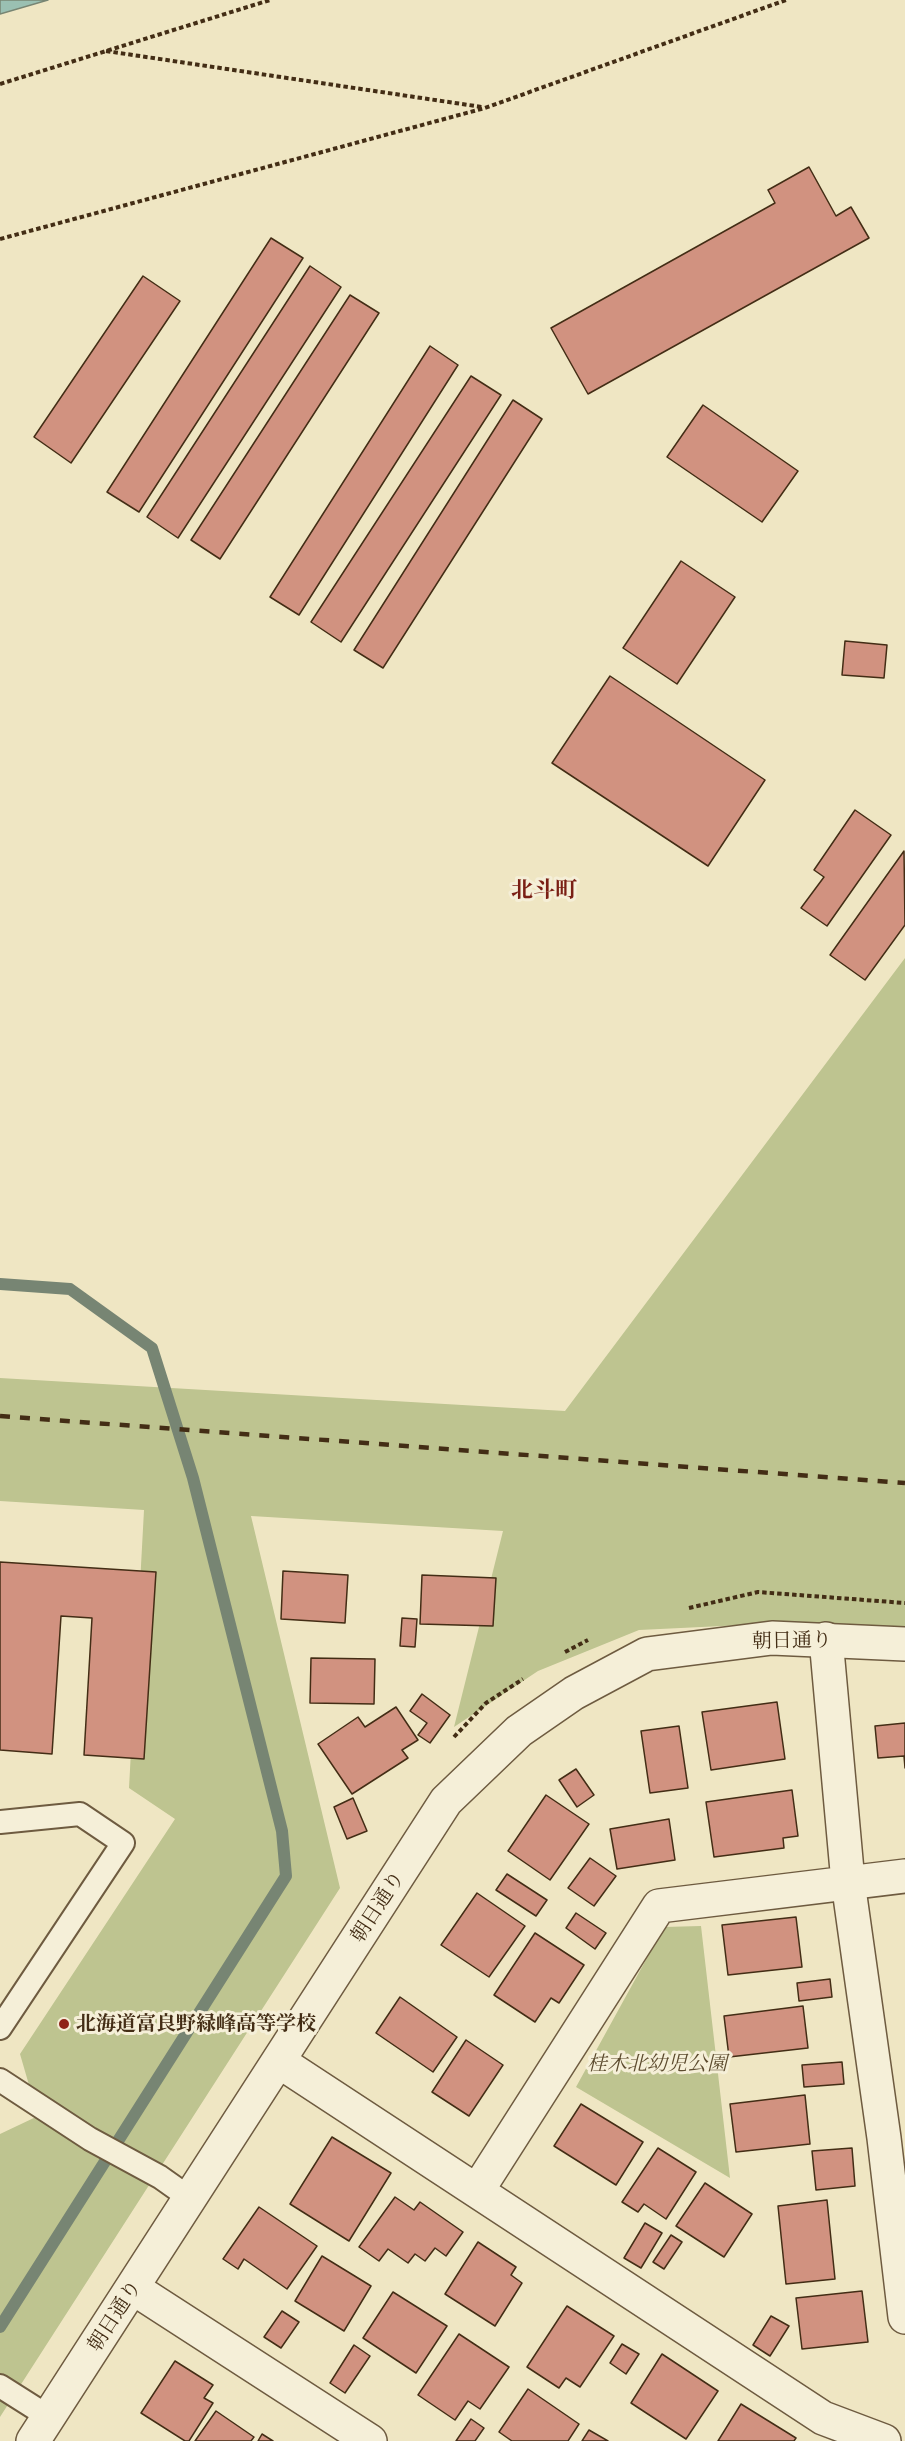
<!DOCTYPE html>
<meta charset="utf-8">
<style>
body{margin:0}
canvas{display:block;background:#efe6c3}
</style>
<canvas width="905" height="2441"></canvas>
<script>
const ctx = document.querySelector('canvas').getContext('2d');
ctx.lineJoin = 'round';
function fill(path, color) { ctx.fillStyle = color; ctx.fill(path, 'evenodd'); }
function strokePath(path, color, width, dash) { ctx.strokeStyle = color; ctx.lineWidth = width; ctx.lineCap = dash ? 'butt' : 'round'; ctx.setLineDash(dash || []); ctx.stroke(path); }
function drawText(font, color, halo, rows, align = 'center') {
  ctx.font = font + ' "Libre Caslon Text","Noto Serif JP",serif'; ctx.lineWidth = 6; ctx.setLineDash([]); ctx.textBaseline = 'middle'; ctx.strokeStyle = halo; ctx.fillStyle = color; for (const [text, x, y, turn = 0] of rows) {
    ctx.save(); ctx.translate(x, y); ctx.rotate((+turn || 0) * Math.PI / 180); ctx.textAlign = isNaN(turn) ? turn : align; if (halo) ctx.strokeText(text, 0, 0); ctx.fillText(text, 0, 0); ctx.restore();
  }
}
fill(new Path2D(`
 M905,958V1632L785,1623L639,1630L538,1671L454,1727L503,1531L251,1516L340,1888L0,2417V2134L38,2116L20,2054L175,1819L129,1788L144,1510L0,1501V1378L565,1411Z
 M701,1926L730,2178L576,2087L664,1927Z`), '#bec490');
const water = new Path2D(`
 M0,0H48L0,14Z`);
fill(water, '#9ac0b2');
strokePath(water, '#778573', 1.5);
strokePath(new Path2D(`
 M0,1284L70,1289L152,1348L193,1478L282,1831L286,1876L0,2327`), '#778573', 12);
const building = new Path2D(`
 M809,167L836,216L851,207L869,238L588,394L551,328L775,203L768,190Z
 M271,238L303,258L139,512L107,492Z
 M310,266L341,287L178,538L147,517Z
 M143,276L180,301L71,463L34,437Z
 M350,295L379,313L220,559L191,540Z
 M430,346L458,365L299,615L270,597Z
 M471,376L501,395L341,642L311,622Z
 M513,400L542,419L383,668L354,650Z
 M703,405L798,471L762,522L667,457Z
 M681,561L735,597L677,684L623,648Z
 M845,641L887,645L884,678L842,675Z
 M610,676L765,780L708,866L552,763Z
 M855,810L891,835L827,926L801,908L824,877L814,870Z
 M904,851L905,925L865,980L830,955Z
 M0,1562L156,1572L144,1759L84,1755L92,1618L61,1616L52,1754L0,1750Z
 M283,1571L348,1575L345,1623L281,1619Z
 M422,1575L496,1578L493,1626L420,1624Z
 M402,1618L417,1619L415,1647L400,1646Z
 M311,1658L375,1659L374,1704L310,1703Z
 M422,1694L450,1715L430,1743L418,1735L427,1723L410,1711Z
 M777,1702L785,1759L711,1770L702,1712Z
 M396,1707L418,1740L402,1750L408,1758L352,1794L318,1744L358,1717L365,1727Z
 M905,1723V1768L904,1756L878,1758L875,1726Z
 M679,1726L688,1788L650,1793L641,1731Z
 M576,1769L594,1795L577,1807L559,1780Z
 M792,1790L798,1836L783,1838L784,1848L714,1857L706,1802Z
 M546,1795L589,1824L550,1880L508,1851Z
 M353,1798L367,1831L347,1839L334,1807Z
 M669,1819L675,1860L617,1869L610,1829Z
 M590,1858L616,1876L594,1906L568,1888Z
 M507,1874L547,1900L536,1916L496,1890Z
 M477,1893L525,1926L489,1977L441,1945Z
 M576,1913L606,1933L595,1949L566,1928Z
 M796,1917L802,1967L728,1975L722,1925Z
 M535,1933L584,1965L559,2003L551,1998L535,2022L494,1995Z
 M830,1979L832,1997L799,2001L797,1983Z
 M400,1997L457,2037L433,2072L376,2033Z
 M803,2006L808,2048L729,2057L724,2016Z
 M466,2040L503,2065L469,2116L432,2092Z
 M842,2062L844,2084L804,2087L802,2065Z
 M805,2095L810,2144L736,2152L730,2104Z
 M581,2104L643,2142L616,2185L554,2146Z
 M332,2137L391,2173L349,2241L290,2204Z
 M658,2148L696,2172L666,2219L644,2204L638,2212L622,2202Z
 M852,2148L855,2186L816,2190L812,2151Z
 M705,2183L752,2214L724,2257L676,2226Z
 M395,2197L414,2210L420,2202L463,2232L446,2256L435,2248L425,2261L415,2254L408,2263L388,2249L379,2261L359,2247Z
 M827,2200L835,2279L786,2284L778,2206Z
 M259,2207L317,2246L287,2289L244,2259L238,2269L223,2259Z
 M645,2223L662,2233L641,2268L624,2258Z
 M671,2235L682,2242L664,2269L653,2262Z
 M478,2242L516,2267L511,2275L522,2283L495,2326L445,2294Z
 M322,2256L371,2286L344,2331L295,2301Z
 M862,2291L868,2342L802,2349L796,2298Z
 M393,2292L447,2326L416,2373L363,2338Z
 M567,2306L614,2336L580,2387L566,2378L559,2388L527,2367Z
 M282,2311L299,2322L281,2348L264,2337Z
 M771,2316L789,2326L770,2356L753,2345Z
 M459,2334L509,2367L480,2409L468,2401L455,2420L418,2395Z
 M622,2344L639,2354L626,2374L610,2363Z
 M354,2345L370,2356L345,2393L330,2383Z
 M662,2354L718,2391L686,2439L631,2403Z
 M175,2361L213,2385L204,2398L213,2403L189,2441H185L141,2413Z
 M528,2389L579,2424L568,2441H512L499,2432Z
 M741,2404L796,2438L794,2441H718Z
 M216,2411L254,2437L251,2441H195Z
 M471,2419L484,2428L475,2441H456Z
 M589,2430L608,2441H582Z
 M262,2434L273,2441H258Z`);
fill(building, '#d19280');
strokePath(building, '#432d15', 1.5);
const service = new Path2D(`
 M0,1822L80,1814L123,1843L0,2028
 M0,2080L90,2139L160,2177L191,2199
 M0,2386L49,2417`);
const minor = new Path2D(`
 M826,1639L848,1882L884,2138L905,2317
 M280,2062L823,2418L884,2441
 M477,2191L659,1906L905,1876
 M133,2288L370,2441`);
const tertiary = new Path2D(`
 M33,2441L446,1801L519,1731L574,1693L647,1654L772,1638L905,1644`);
strokePath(service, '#6e5b40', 26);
strokePath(minor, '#6e5b40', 36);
strokePath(tertiary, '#6e5b40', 36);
strokePath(new Path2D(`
 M106,51L482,107
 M0,84L270,0
 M0,239L485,108L786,0
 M689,1608L758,1592L905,1603
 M565,1652L588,1640
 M454,1737L486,1703L523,1679`), '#432d15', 4, [4.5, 3]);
strokePath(service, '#f5efd8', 22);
strokePath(minor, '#f5efd8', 33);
strokePath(tertiary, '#f5efd8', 33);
strokePath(new Path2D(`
 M0,1416L905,1483`), '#432d15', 4.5, [10, 10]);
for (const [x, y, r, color] of [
 [64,2024,6,"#8f2418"]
]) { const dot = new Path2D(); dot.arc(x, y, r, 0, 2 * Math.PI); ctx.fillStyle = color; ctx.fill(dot); strokePath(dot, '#f5efd8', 2); }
drawText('20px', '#432d15', '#f5efd8', [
 ["朝日通り",792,1641,-1],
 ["朝日通り",378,1907,-57],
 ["朝日通り",115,2316,-57]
]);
drawText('bold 20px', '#432d15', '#f5efd8', [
 ["北海道富良野緑峰高等学校",76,2024]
], 'left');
drawText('italic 20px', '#5c4b2e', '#f5efd8', [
 ["桂木北幼児公園",657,2064]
]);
drawText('bold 22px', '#7a1f14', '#f5efd8', [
 ["北斗町",544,891]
]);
</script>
